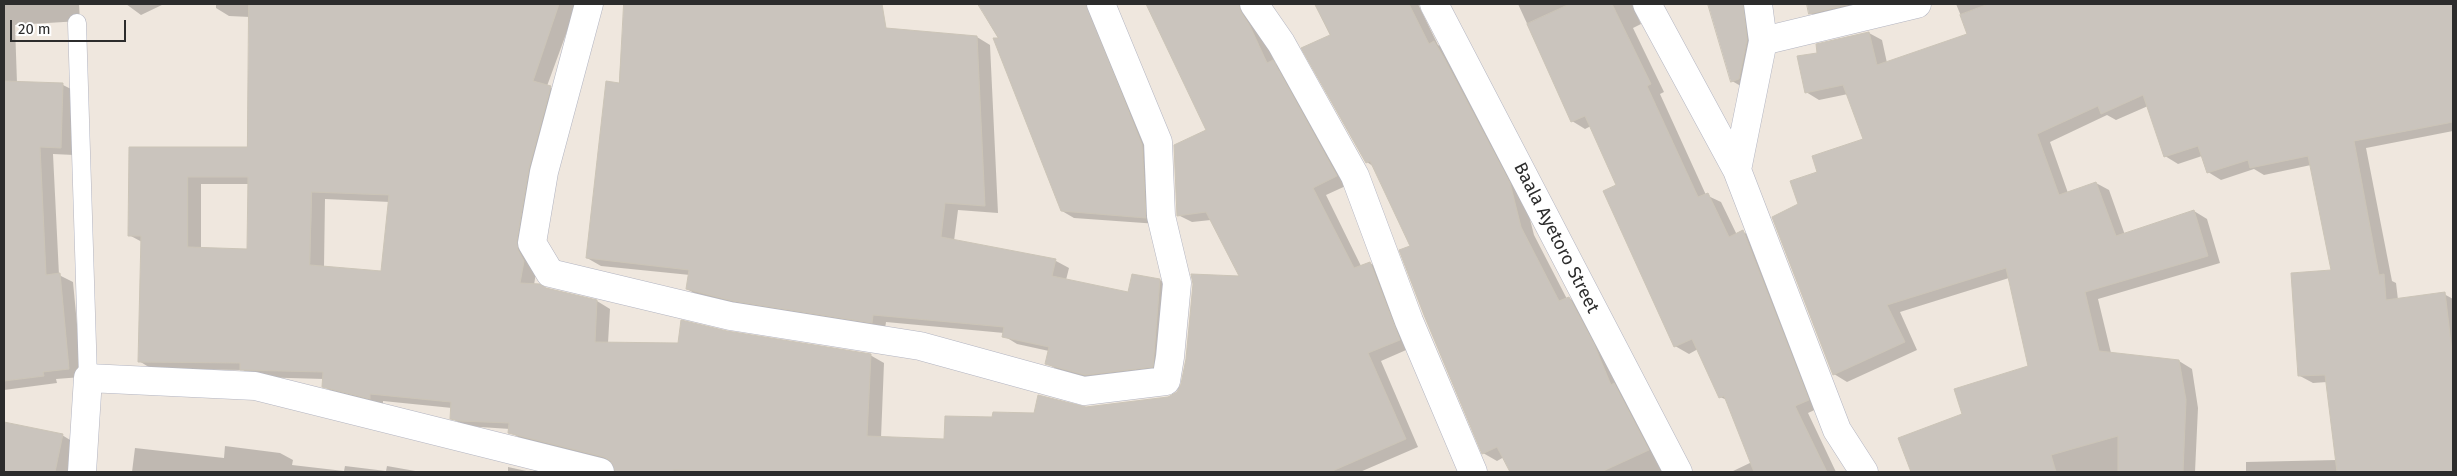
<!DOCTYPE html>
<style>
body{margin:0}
#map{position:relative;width:2457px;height:476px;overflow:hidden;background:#efe7de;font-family:"Fira Sans",sans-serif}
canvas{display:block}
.frame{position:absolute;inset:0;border:5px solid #2c2c2c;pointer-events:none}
.scale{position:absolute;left:10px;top:20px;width:116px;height:22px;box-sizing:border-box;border:2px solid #2c2c2c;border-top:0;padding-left:6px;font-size:15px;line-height:18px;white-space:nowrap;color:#2c2c2c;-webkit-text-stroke:4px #fff;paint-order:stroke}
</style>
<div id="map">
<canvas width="2457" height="476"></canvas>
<div class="frame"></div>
<div class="scale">20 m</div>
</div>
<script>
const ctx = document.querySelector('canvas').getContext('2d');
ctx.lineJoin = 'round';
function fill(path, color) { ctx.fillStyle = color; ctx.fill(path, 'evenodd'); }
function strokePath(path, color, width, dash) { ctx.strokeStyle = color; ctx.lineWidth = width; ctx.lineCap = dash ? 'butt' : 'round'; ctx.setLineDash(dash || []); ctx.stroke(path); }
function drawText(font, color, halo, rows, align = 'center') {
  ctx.font = font + ' "Fira Sans",sans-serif'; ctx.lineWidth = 5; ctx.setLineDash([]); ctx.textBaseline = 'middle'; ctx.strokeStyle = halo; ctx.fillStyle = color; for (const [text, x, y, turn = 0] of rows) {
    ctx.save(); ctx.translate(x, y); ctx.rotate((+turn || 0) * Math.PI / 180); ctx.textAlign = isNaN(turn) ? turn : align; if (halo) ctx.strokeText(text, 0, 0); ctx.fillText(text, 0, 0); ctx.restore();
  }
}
fill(new Path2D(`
 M4,4H79L80,21L15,25L17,83L63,85L77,92L74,155L53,154L59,275L73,282L82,377L56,379L57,383L4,390Z
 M126,4H164L141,15Z
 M216,4H577L547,86L564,95L534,285L597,301L610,309L608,343L679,344L727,333L870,355L884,363L881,438L945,440L994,418L1168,398L1178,393L1241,278L1211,220L1192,222L1178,215L1208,131L1147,4H1254L1252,14L1276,64L1286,70L1350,184L1326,195L1361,266L1370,263L1383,271L1413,347L1381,361L1418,447L1360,472H616L614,463L523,440L510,432V429L465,426L451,418L452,408L383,401V405L337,394L323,386L324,379L254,377L243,370L152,369L139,361L142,242L129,235L130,148H248L250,17L229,16L216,8ZM201,184H249L248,250L201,249ZM325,199L390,202L382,272L324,267Z
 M624,4H852L796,20L977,37L990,45L998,213L958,210L954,241L1056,261L1069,268L1066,280L1129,294L1160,280L1173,288L1166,374L1100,382L1060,371L1046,363L1049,351L1017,344L1004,336V333L886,322L885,329L748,308L701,297L687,289L690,275L601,266L587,258L621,84Z
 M981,4H1098L1155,154L1158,224L1074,218L1062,211L1000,40Z
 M1315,4H1418L1438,45L1447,50L1523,192L1534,235L1567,299L1569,298L1582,306L1670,472H1512L1504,457L1497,461L1483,453L1412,247L1374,167L1367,162L1331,36Z
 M1518,4H1632L1641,24L1633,28L1664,92L1660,94L1706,195L1721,202L1737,235L1743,232L1757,239L1821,407L1808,413L1836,472H1731L1752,462L1727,400L1720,397L1698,349L1689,354L1675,346L1618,185L1591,126L1585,129L1572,121Z
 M1710,4H1753L1746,89L1732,81Z
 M1808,4H1874L1823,21L1810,13Z
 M1956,4H2281L2282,7L2300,4H2453V131L2366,148L2392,281L2396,283L2398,300L2444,294L2453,299V472H2246V462L2337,460L2327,382L2313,383L2300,376L2332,271L2311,165L2264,175L2254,169L2221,180L2208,172L2202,156L2178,164L2165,156L2148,106L2116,120L2107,115L2050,142L2068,193L2096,183L2109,190L2125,235L2194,211L2207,219L2220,263L2098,299L2111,353L2179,361L2192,369L2198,408L2195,472H1912L1900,439L1963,415L2030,367L2009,278L1900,312L1917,350L1847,382L1834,374L1799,205L1819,173L1864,140L1848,94L1819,100L1806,92L1819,54L1869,33L1882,40L1887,63L1969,35Z
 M4,423L62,435L75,443L69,472H4Z
 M225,446L280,453L293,460L292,465L344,471L345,466L386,471L387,466L421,472H132L135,448L224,458Z
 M508,467L531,472H508Z`), '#0003');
const building = new Path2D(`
 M249,4H559L533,81L551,86L529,168L517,240L518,250L524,261L520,283L540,284L546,288L597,300L595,342L678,343L681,320L727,331L871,354L867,436L944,439L945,416L992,417L993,412L1034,413L1038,395L1086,407L1168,397L1177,392L1181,384L1186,359L1193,284L1191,274L1239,276L1206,212L1177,216L1174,145L1206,130L1146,4H1239L1241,12L1250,26L1267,63L1273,60L1337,176L1313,188L1354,268L1370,262L1400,340L1368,353L1406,439L1330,472H740L673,470V472H615L611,461L604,457L508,433L509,423L460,421L450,419L451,402L370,394V399L322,387L323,372L240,370V363L138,362L141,236H128L129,147H247ZM188,177H248L247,249L188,247ZM312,192L389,195L381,271L310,265Z
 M624,4H882L886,28L977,36L985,206L945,203L941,237L1056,259L1052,276L1128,292L1132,274L1160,279L1153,367L1085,375L1045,364L1049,347L1002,337L1004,327L873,315L872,323L733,301L686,289L689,270L586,258L606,81L619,83Z
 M978,4H1086L1142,145L1146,218L1061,211L993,38H998Z
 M1315,4H1409L1429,44L1434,41L1444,58L1510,183L1521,227L1559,301L1569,297L1594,344L1611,385L1614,383L1649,450L1601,472H1510L1497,447L1482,454L1424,315L1399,250L1410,246L1370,161L1366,163L1301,48L1330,35Z
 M1570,4H1612L1651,84L1647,86L1698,197L1708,193L1729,237L1743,230L1809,400L1795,406L1827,472H1754L1724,396L1719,398L1692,339L1674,347L1603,191L1616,185L1585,116L1571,122L1527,24Z
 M1708,4H1743L1747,40L1739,79L1731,82Z
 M1807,4H1851L1809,14Z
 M1989,4H2453V122L2354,141L2379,275L2384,274L2386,300L2445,292L2453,360V472H2337L2325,375L2298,376L2291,273L2331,270L2308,156L2250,168L2248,160L2207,173L2198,146L2164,157L2143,95L2101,114L2098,106L2037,134L2059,195L2096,182L2116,236L2194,210L2208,256L2085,292L2099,351L2179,360L2186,400L2183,472H2118V436L2051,455L2056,472H1911L1898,438L1962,414L1954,389L2028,366L2006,268L1887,305L1905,342L1833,375L1772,217L1798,204L1790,181L1817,172L1812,156L1863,139L1843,85L1805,93L1797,56L1817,53L1816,44L1869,32L1877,65L1967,34L1960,15Z
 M4,81L63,83L61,148L40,147L46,275L60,273L69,369L43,372L44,376L4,381Z
 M4,422L63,434L55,472H4Z`);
fill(building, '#cac4bd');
strokePath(building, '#cbc4b7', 1);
const lane = new Path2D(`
 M77,23L88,378`);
const street = new Path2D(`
 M589,4L544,172L532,243L550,273L730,316L920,346L1084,391L1166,381L1170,357L1177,283L1161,216L1158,142L1101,4
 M1254,4L1281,43L1355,176L1409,321L1473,472
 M1434,4L1678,472
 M1647,4L1737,170
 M1758,4L1763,41L1737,170L1837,430L1864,472
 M1763,41L1917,4
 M82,472L88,378L255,386L600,472`);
strokePath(lane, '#b2b4c1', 19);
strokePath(street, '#b2b4c1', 29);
strokePath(lane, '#fff', 18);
strokePath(street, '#fff', 28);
drawText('18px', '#2c2c2c', '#fff', [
 ["Baala Ayetoro Street",1556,238,63]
]);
</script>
